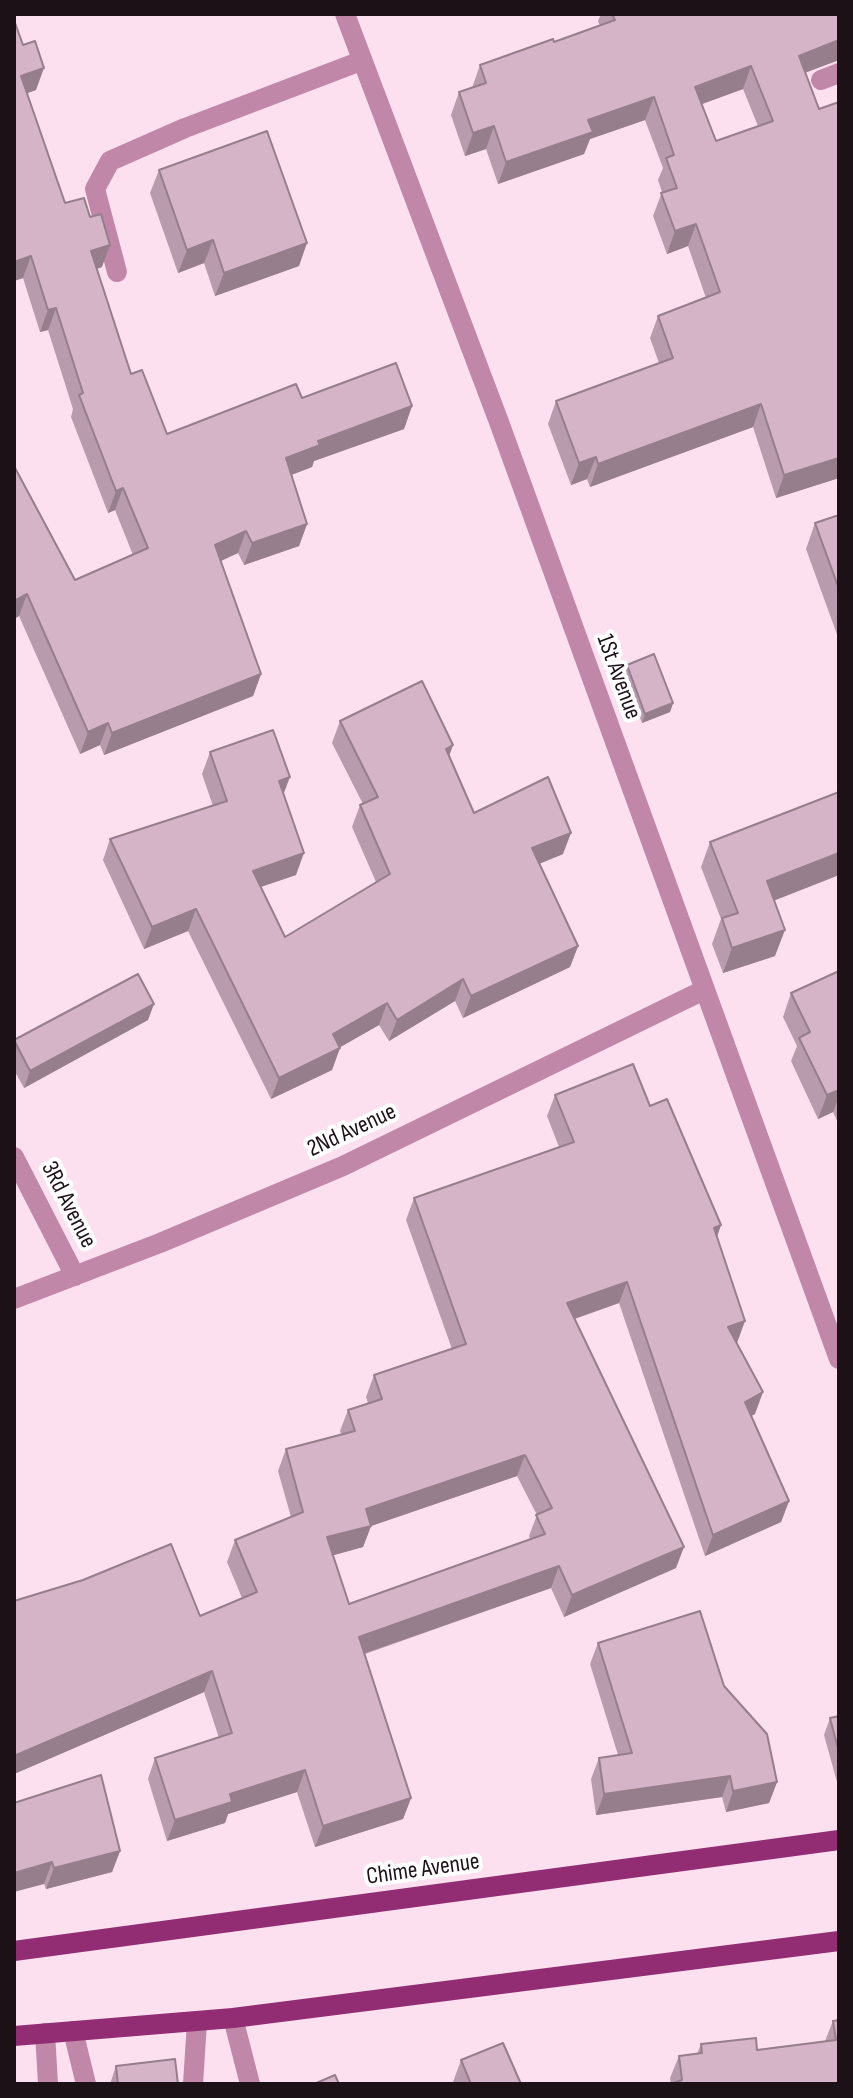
<!DOCTYPE html>
<style>
body{margin:0}
#map{position:relative;width:853px;height:2098px;overflow:hidden;background:#fce0f0;font-family:"Sofia Sans Condensed",sans-serif}
canvas{display:block}
.frame{position:absolute;inset:0;border:16px solid #1d1118;pointer-events:none}
</style>
<div id="map">
<canvas width="853" height="2098"></canvas>
<div class="frame"></div>
</div>
<script>
const ctx = document.querySelector('canvas').getContext('2d');
ctx.lineJoin = 'round';
function strokePath(path, color, width, dash) { ctx.strokeStyle = color; ctx.lineWidth = width; ctx.lineCap = dash ? 'butt' : 'round'; ctx.setLineDash(dash || []); ctx.stroke(path); }
function fill(path, color) { ctx.fillStyle = color; ctx.fill(path, 'evenodd'); }
function drawText(font, color, halo, rows, align = 'center') {
  ctx.font = font + ' "Sofia Sans Condensed",sans-serif'; ctx.lineWidth = 8; ctx.setLineDash([]); ctx.textBaseline = 'middle'; ctx.strokeStyle = halo; ctx.fillStyle = color; for (const [text, x, y, turn = 0] of rows) {
    ctx.save(); ctx.translate(x, y); ctx.rotate((+turn || 0) * Math.PI / 180); ctx.textAlign = isNaN(turn) ? turn : align; if (halo) ctx.strokeText(text, 0, 0); ctx.fillText(text, 0, 0); ctx.restore();
  }
}
strokePath(new Path2D(`
 M233,2018L250,2084
 M73,2031L86,2084
 M193,2084L197,2022`), '#c087a9', 20);
strokePath(new Path2D(`
 M345,14L499,422L839,1359
 M821,80L839,73
 M117,272L95,189L110,161L185,128L361,61
 M14,1157L75,1276
 M14,1299L160,1243L343,1166L704,990
 M45,2033L48,2084`), '#c087a9', 20);
strokePath(new Path2D(`
 M14,1951L839,1840
 M14,2036L233,2018L839,1941`), '#932d73', 20);
fill(new Path2D(`
 M601,14H839V60L805,73L839,478L776,498L753,427L590,487L587,479L571,485L548,424L556,401L659,363L650,338L658,316L706,298L688,246L667,254L653,216L662,192L658,180L663,168L645,120L590,139L584,154L498,184L486,149L465,156L451,115L459,92L472,88L480,65L554,42L600,26L598,21ZM743,89L758,126L716,141L701,104Z
 M14,20L36,90L27,93L65,203L102,267L97,269L131,374L167,434L302,398L412,406L404,429L314,461L312,467L291,475L307,524L299,546L244,565L238,553L221,561L261,674L253,696L104,755L100,745L80,754L19,616L14,619V466L75,580L133,555L115,510L108,513L71,417L73,409L48,330L40,332L23,278L14,281Z
 M159,170L299,266L215,296L204,263L178,273L150,193Z
 M839,515V640L806,549L815,523Z
 M627,665L673,703L670,712L642,723L624,674Z
 M340,721L453,745L449,756L474,813L563,854L539,864L578,946L570,967L463,1018L455,1001L389,1041L379,1025L340,1047L332,1070L271,1099L188,931L144,949L103,860L110,839L213,806L202,774L210,752L284,794L296,875L261,887L285,937L376,882L352,827L360,805L363,804L332,743Z
 M710,842L839,875L774,900L775,956L723,973L712,944L721,919L701,867Z
 M839,971V1125L833,1112L818,1119L791,1061L797,1046L783,1017L791,993Z
 M148,1020L24,1088L14,1070V1040Z
 M555,1095L650,1106L717,1238L736,1343L755,1414L751,1416L789,1501L781,1522L705,1556L619,1303L575,1319L676,1568L564,1617L551,1588L365,1654L411,1798L403,1819L315,1847L297,1792L228,1814L225,1823L167,1841L148,1779L155,1758L219,1738L204,1692L14,1774V1601L200,1616L242,1598L227,1562L235,1540L291,1517L278,1471L286,1449L341,1434L340,1431L348,1410L368,1403L366,1397L374,1375L452,1349L406,1220L414,1198L559,1147L547,1116ZM517,1476L537,1515L529,1536L530,1539L349,1604L333,1555L363,1547L371,1526Z
 M598,1643L724,1686L777,1782L769,1803L726,1812L722,1797L596,1815L591,1779L599,1758L618,1755L590,1664Z
 M839,1716V1782H837L824,1735L830,1718Z
 M14,1803L120,1851L112,1872L46,1889Z
 M839,2020V2084H671L670,2078L679,2056L697,2054L701,2044L757,2050L825,2041L833,2021Z
 M461,2060L521,2084H454L453,2082Z
 M116,2066L178,2084H110Z`), '#b89bac');
fill(new Path2D(`
 M839,40V60L790,78L799,56Z
 M751,66L743,89L686,110L695,87Z
 M44,68L36,90L14,98L21,76Z
 M654,97L645,120L590,139L584,154L498,184L506,162L588,120Z
 M494,126L486,149L465,156L473,133Z
 M696,224L688,246L667,254L675,231Z
 M213,240L204,263L178,273L187,250Z
 M307,243L299,266L215,296L224,273Z
 M110,245L102,267L83,273L91,251Z
 M31,256L23,278L14,281V262Z
 M56,308L48,330L40,332L48,310Z
 M761,404L753,427L590,487L598,464Z
 M412,406L404,429L314,461L312,467L278,480L286,458L318,441Z
 M596,457L587,479L571,485L579,463Z
 M839,458V478L776,498L784,475Z
 M123,488L115,510L108,513L116,491Z
 M307,524L299,546L244,565L252,543Z
 M246,531L238,553L207,567L215,545Z
 M27,594L19,616L14,619V601Z
 M261,674L253,696L104,755L112,733Z
 M673,703L670,712L642,723L645,714Z
 M108,723L100,745L80,754L88,732Z
 M453,745L445,767L446,749Z
 M290,777L282,798L279,781Z
 M571,833L563,854L524,870L532,848Z
 M304,853L296,875L245,892L253,871Z
 M839,853V875L758,907L767,881Z
 M196,909L188,931L144,949L152,927Z
 M785,930L775,956L723,973L732,948Z
 M578,946L570,967L463,1018L471,996Z
 M463,979L455,1001L389,1041L397,1020Z
 M387,1003L379,1025L330,1053L340,1048L332,1070L271,1099L279,1078L333,1034Z
 M154,1004L148,1020L24,1088L30,1071Z
 M839,1090V1096L833,1112L818,1119L827,1095Z
 M721,1225L714,1246V1228Z
 M627,1282L619,1303L559,1324L567,1303Z
 M745,1321L737,1343L728,1327Z
 M763,1392L755,1414L737,1423L745,1402Z
 M525,1455L517,1476L371,1526L363,1547L320,1559L327,1537L366,1509Z
 M789,1501L781,1522L705,1556L713,1535Z
 M684,1547L676,1568L564,1617L572,1595Z
 M559,1566L551,1588L351,1658L359,1637Z
 M212,1671L204,1692L14,1774V1756Z
 M305,1770L297,1792L228,1814L225,1823L167,1841L175,1820L230,1794Z
 M730,1776L722,1797L596,1815L604,1794Z
 M777,1782L769,1803L726,1812L733,1791Z
 M411,1798L403,1819L315,1847L323,1826Z
 M120,1851L112,1872L46,1889L54,1868Z
 M52,1862L44,1884L14,1892V1873Z`), '#967e8c');
const building = new Path2D(`
 M612,14H839V40L799,56L819,109L839,102V458L784,475L761,404L598,464L596,457L579,463L556,401L673,358L658,316L720,292L696,224L675,231L661,193L677,188L666,158L674,155L654,97L588,120L593,132L506,162L494,126L473,133L459,92L486,83L480,65L553,39L554,42L615,20ZM751,66L773,121L716,141L695,87Z
 M14,20L23,45L35,41L44,68L21,76L65,203L84,198L90,217L101,214L110,245L91,251L131,374L142,370L167,434L296,384L302,398L396,363L412,406L318,441L320,445L286,458L307,524L252,543L246,531L215,545L261,674L112,733L108,723L88,732L27,594L14,601V466L75,580L148,548L123,488L116,491L79,395L83,393L56,308L48,310L31,256L14,262Z
 M267,131L307,243L224,273L213,240L187,250L159,170Z
 M839,515V589L815,523Z
 M654,654L673,703L645,714L627,665Z
 M422,681L453,745L446,749L474,813L548,777L571,833L532,848L578,946L471,996L463,979L397,1020L387,1003L333,1034L340,1048L279,1078L196,909L152,927L110,839L227,801L210,752L273,730L290,777L279,781L304,853L253,871L285,937L390,874L360,805L378,797L340,721Z
 M839,792V853L767,881L785,930L732,948L722,918L738,913L710,842Z
 M839,971V1090L827,1095L799,1038L810,1032L791,993Z
 M138,974L154,1004L30,1071L14,1040Z
 M633,1064L650,1106L667,1099L721,1225L714,1228L745,1321L728,1327L763,1392L745,1402L789,1501L713,1535L627,1282L567,1303L684,1547L572,1595L559,1566L359,1637L411,1798L323,1826L305,1770L230,1794L232,1802L175,1820L155,1758L232,1733L212,1671L14,1756V1601L83,1580L171,1544L200,1616L257,1592L235,1540L303,1512L286,1449L355,1431L348,1410L382,1399L374,1375L466,1344L414,1198L574,1142L555,1095ZM525,1455L552,1508L536,1515L545,1534L349,1604L327,1537L371,1526L366,1509Z
 M700,1611L724,1686L767,1734L777,1782L733,1791L730,1776L604,1794L599,1758L632,1753L598,1643Z
 M839,1716V1752L830,1718Z
 M101,1775L120,1851L54,1868L52,1862L14,1873V1803Z
 M839,2020V2084H671L682,2080L679,2056L702,2053L701,2044L756,2038L757,2050L836,2040L833,2021Z
 M503,2043L521,2084H471L461,2060Z
 M175,2059L178,2084H118L116,2066Z
 M335,2075L339,2084H314Z`);
fill(building, '#d6b4c8');
strokePath(building, '#967e8c', 2);
drawText('24px', '#1d1118', '#fff', [
 ["1St Avenue",618,677,70],
 ["2Nd Avenue",352,1131,-25],
 ["3Rd Avenue",68,1205,63],
 ["Chime Avenue",423,1870,-8]
]);
</script>
